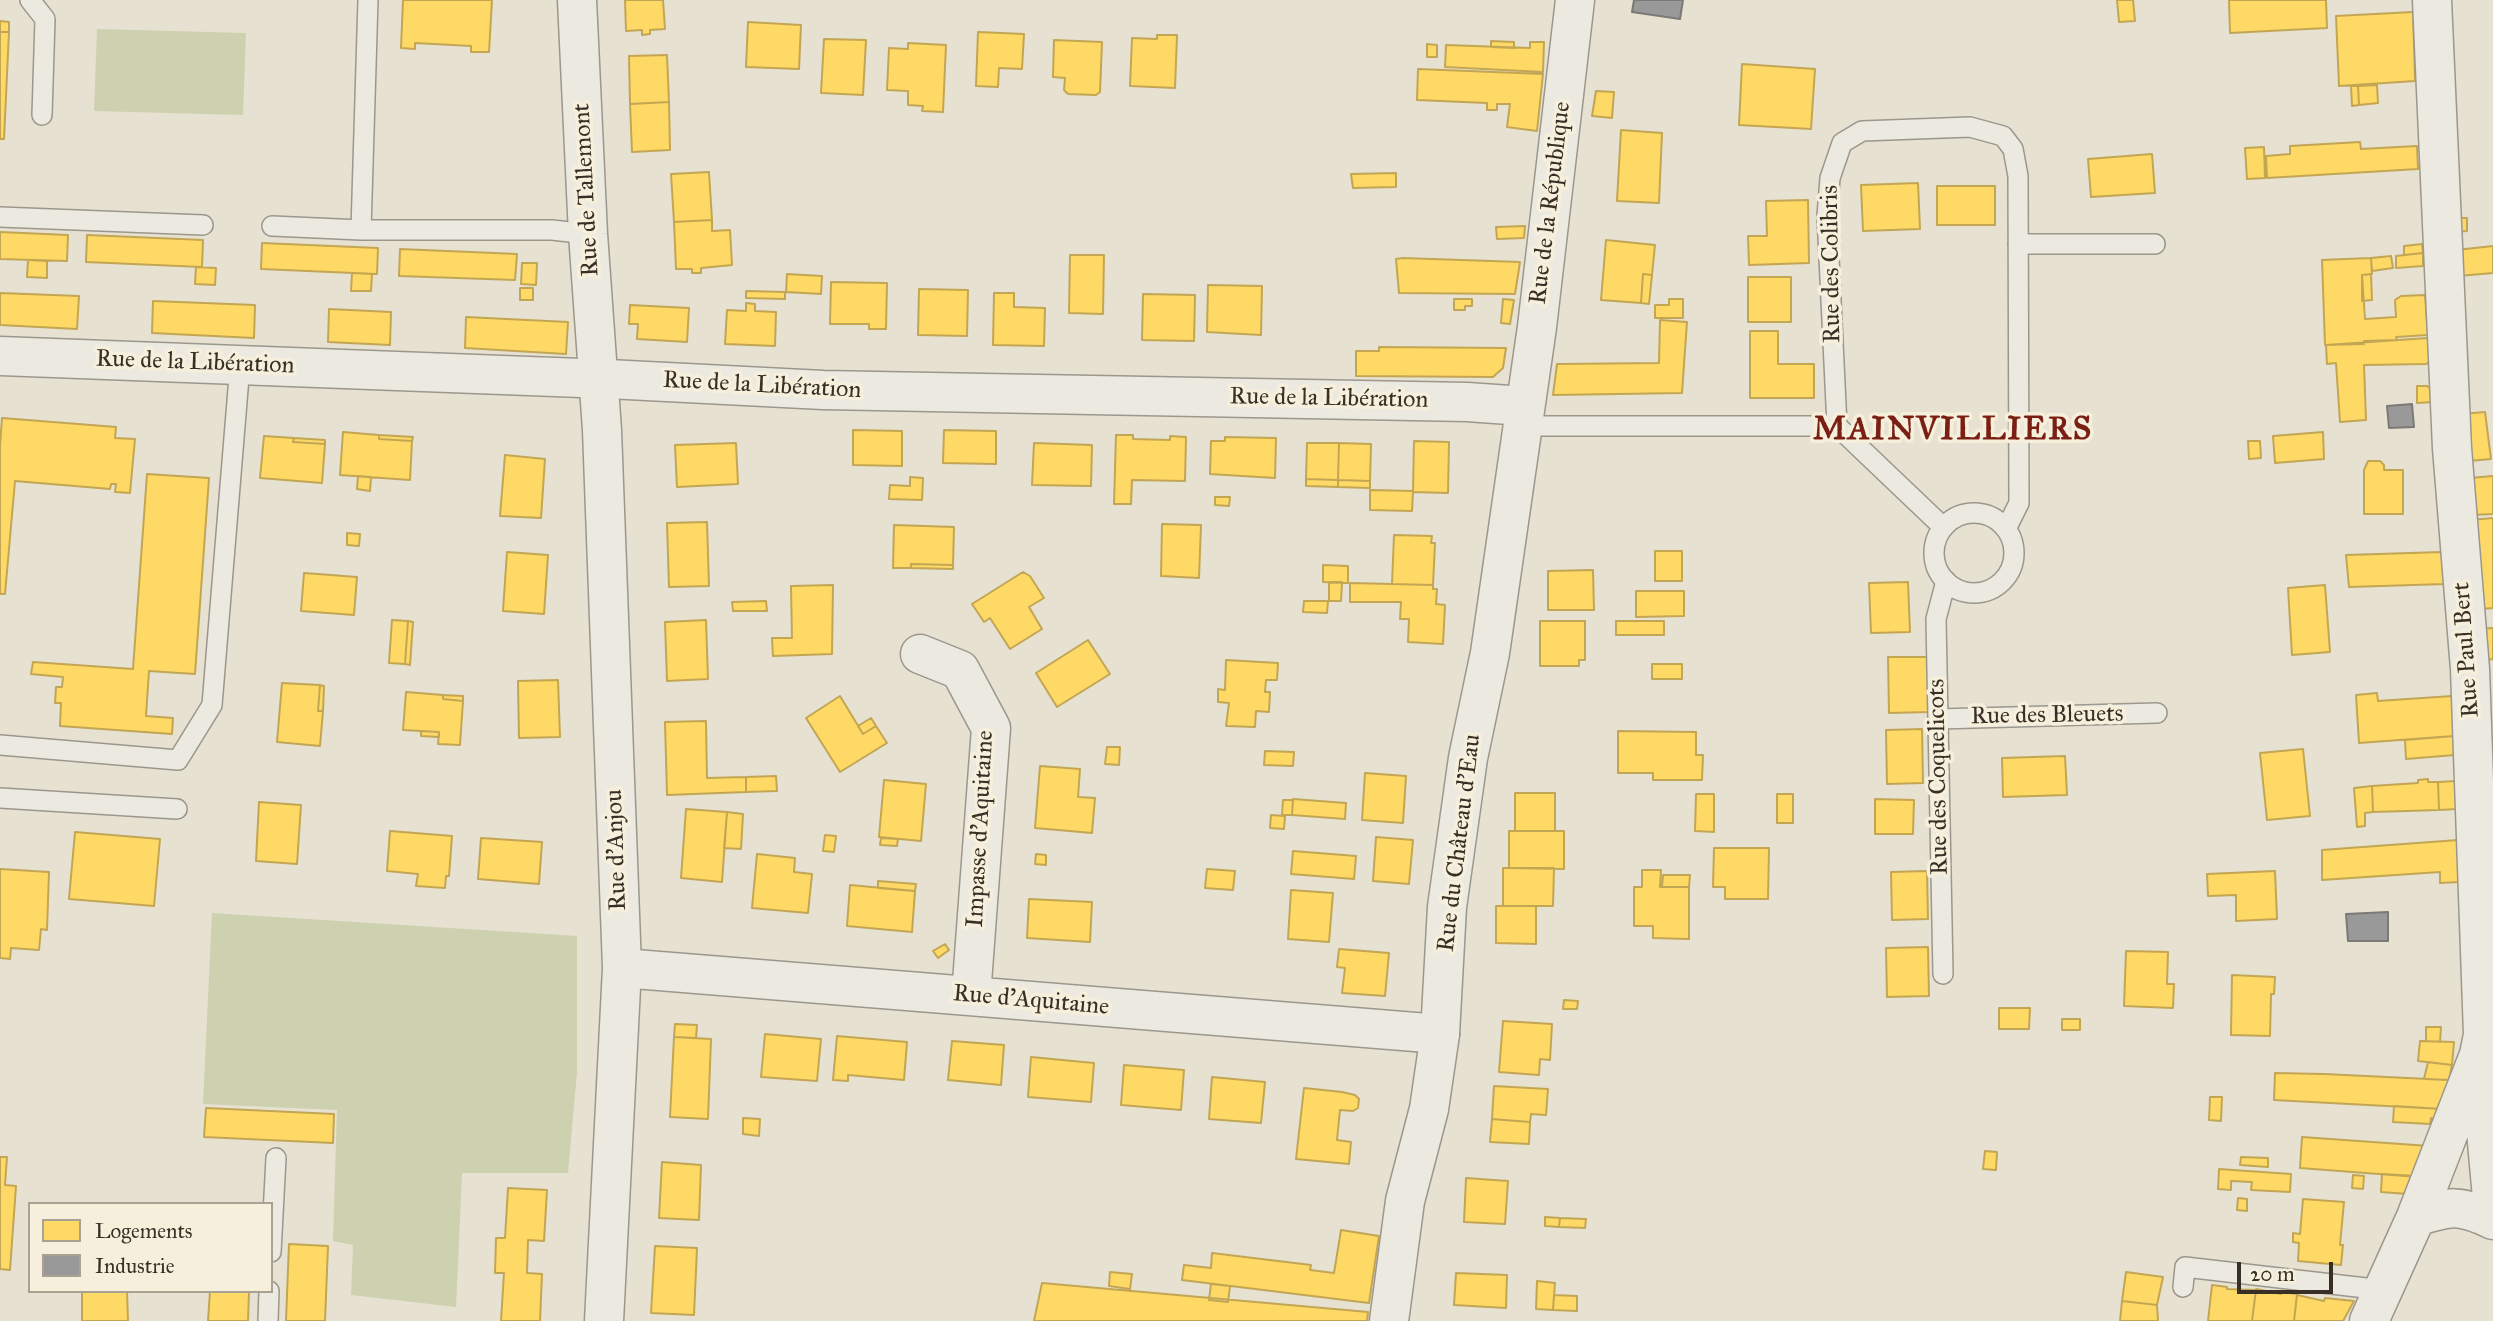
<!DOCTYPE html>
<meta charset="utf-8">
<style>
body{margin:0}
#map{position:relative;width:2493px;height:1321px;overflow:hidden;background:#e6e1d1;font-family:"IM FELL Great Primer",serif}
canvas{display:block}
.legend{position:absolute;left:28px;top:1202px;width:245px;height:91px;box-sizing:border-box;background:#f5efdb;border:2px solid #a9a293;margin:0;padding:9px 12px;list-style:none;font-size:21px;color:#382f26}
.legend li{display:flex;align-items:center;gap:14px;height:35px}
.legend b{width:35px;border:2px solid #a9a293}
.scale{position:absolute;left:2237px;top:1262px;width:96px;height:32px;box-sizing:border-box;border:4px solid #382f26;border-top:0;padding-left:9px;font-size:21px;line-height:24px;white-space:nowrap;color:#382f26;-webkit-text-stroke:5px #f5efdb;paint-order:stroke}
</style>
<div id="map">
<canvas width="2493" height="1321"></canvas>
<ul class="legend">
<li><b style="height:19px;background:#ffd966"></b>Logements</li>
<li><b style="height:19px;background:#999"></b>Industrie</li>
</ul>
<div class="scale">20 m</div>
</div>
<script>
const ctx = document.querySelector('canvas').getContext('2d');
ctx.lineJoin = 'round';
function fill(path, color) { ctx.fillStyle = color; ctx.fill(path, 'evenodd'); }
function strokePath(path, color, width, dash) { ctx.strokeStyle = color; ctx.lineWidth = width; ctx.lineCap = dash ? 'butt' : 'round'; ctx.setLineDash(dash || []); ctx.stroke(path); }
function drawText(font, color, halo, rows, align = 'center') {
  ctx.font = font + ' "IM FELL Great Primer",serif'; ctx.lineWidth = 7; ctx.setLineDash([]); ctx.textBaseline = 'middle'; ctx.strokeStyle = halo; ctx.fillStyle = color; for (const [text, x, y, turn = 0] of rows) {
    ctx.save(); ctx.translate(x, y); ctx.rotate((+turn || 0) * Math.PI / 180); ctx.textAlign = isNaN(turn) ? turn : align; if (halo) ctx.strokeText(text, 0, 0); ctx.fillText(text, 0, 0); ctx.restore();
  }
}
fill(new Path2D(`
 M97,29L246,33L243,115L94,111Z
 M212,913L577,936V1072L568,1173H462L456,1307L351,1295L353,1245L333,1241L337,1110L203,1104Z`), '#ced1af');
const homes = new Path2D(`
 M403,0H492L489,52H471V46L415,43V49L401,48Z
 M625,0H663L665,29L650,30V34L642,35V30L626,31Z
 M2117,0H2133L2135,21L2119,22Z
 M2229,0H2326L2327,28L2230,33Z
 M2413,12L2415,81L2339,86L2336,16Z
 M0,21L9,22V32H0Z
 M748,22L801,25L799,69L746,67Z
 M0,32H9L4,139H0Z
 M978,32L1024,34L1022,69L999,68L998,87L976,86Z
 M1157,35H1177L1175,88L1130,86L1132,38L1157,39Z
 M824,39L866,40L863,95L821,93Z
 M1054,40L1102,42L1100,92L1096,95L1068,94L1064,90L1065,78L1053,77Z
 M1491,41L1514,42V48L1491,47Z
 M1530,42H1544L1543,72L1445,67L1446,45L1530,48Z
 M908,43L946,45L943,112L922,111L923,106L908,105V91L887,90L889,48L908,49Z
 M1427,44L1437,45V57H1427Z
 M667,55L669,102L630,104L629,56Z
 M1742,64L1815,69L1811,129L1739,125Z
 M1418,69L1543,74L1537,131L1507,127L1510,104H1497V110H1487V103L1417,100Z
 M2377,85L2378,103L2359,105L2358,86Z
 M2351,86H2358L2359,105L2352,106Z
 M1596,91L1614,92L1612,118L1592,116Z
 M669,102L670,150L632,152L630,104Z
 M1621,130L1662,133L1659,203L1617,201Z
 M2360,142L2361,149L2417,146L2418,169L2267,178L2266,156L2290,154V146Z
 M2264,147L2265,178L2247,179L2245,148Z
 M2152,154L2155,193L2091,197L2088,159Z
 M709,172L712,220L674,222L671,174Z
 M1396,173V187L1353,188L1351,174Z
 M1918,183L1920,229L1863,231L1861,185Z
 M1937,186H1995V225H1937Z
 M1808,200L1809,263L1749,265L1748,236H1767L1766,201Z
 M2455,218H2467V231L2456,232Z
 M712,220V231L730,230L732,265L701,268V273H692V269H676L674,222Z
 M1525,226L1524,238L1497,239L1496,227Z
 M0,232L68,235L67,261L0,259Z
 M87,235L203,240L202,267L86,262Z
 M1606,240L1655,245L1652,275L1643,274L1641,303L1601,300Z
 M262,243L378,248L377,274L261,269Z
 M2422,244L2423,253L2404,255V246Z
 M2493,246V273L2458,276L2456,250Z
 M400,249L517,254L515,280L399,276Z
 M2423,253V266L2396,268V256Z
 M1070,255H1104L1103,314L1069,313Z
 M2391,256L2393,268L2372,271L2371,258Z
 M1403,258L1520,262L1515,294L1399,293L1396,259Z
 M2371,258L2372,274L2362,275L2365,319L2396,317L2395,300L2401,296L2425,295L2428,335L2396,337L2397,340L2364,341V344L2325,345L2322,260Z
 M28,260L47,261V278L27,277Z
 M522,263H537L536,285L521,284Z
 M196,267L216,268L215,285L195,284Z
 M352,273L372,274L371,291H351Z
 M787,274L822,276L821,294L786,292Z
 M1643,274L1652,275L1649,304L1641,303Z
 M2371,274L2372,300L2362,301V275Z
 M1748,277H1791V322H1748Z
 M831,282L887,283L886,329H869V324H830Z
 M1208,285L1262,286L1261,335L1207,332Z
 M520,288H533V300H520Z
 M919,289L968,290L967,336L918,335Z
 M746,291L785,292V299L746,298Z
 M0,293L79,296L77,329L0,325Z
 M994,293H1014V307L1045,308L1044,346L993,345Z
 M1143,294L1195,295L1194,341L1142,340Z
 M1454,299H1472V306H1465V310H1454Z
 M1503,299L1514,300L1510,324L1501,323Z
 M1669,299H1683V318H1655V305H1669Z
 M153,301L255,305L254,338L152,333Z
 M746,303L755,304V311L776,312L775,346L725,344L727,310L746,311Z
 M630,305L689,308L687,342L637,339L638,324H629Z
 M329,309L391,312L390,345L328,342Z
 M466,317L568,322L566,354L465,348Z
 M1660,320L1687,322L1682,393L1553,395L1557,364L1659,363Z
 M1750,331H1778V364H1814V398H1750Z
 M2428,338L2430,362L2426,364L2364,365L2366,420L2340,422L2336,363L2327,364L2326,345Z
 M1379,347L1506,348L1503,368L1493,377L1356,376V351H1379Z
 M2417,386H2427L2431,389L2432,402L2417,403Z
 M2485,412L2491,459L2469,461L2462,414Z
 M2,418L116,427L115,438L135,439L130,493L115,492L116,484H111L110,489L15,481L5,594H0V446Z
 M853,430L902,431V466L853,465Z
 M944,430L996,431V464L943,463Z
 M343,432L379,435V439L412,441L410,480L340,475Z
 M2323,432L2324,459L2275,463L2273,436Z
 M379,435L413,437L412,441L379,439Z
 M1116,435H1133V439L1170,440V436L1186,437L1185,481L1132,480L1131,504H1114Z
 M264,436L294,438L293,442L325,444L322,483L260,478Z
 M1225,437L1276,438L1275,478L1210,474L1211,441H1225Z
 M294,438L325,440V444L293,442Z
 M1414,441L1449,442L1448,493L1413,492L1412,511L1370,510V490L1413,491Z
 M2248,441H2260L2261,458L2249,459Z
 M736,443L738,484L677,487L675,445Z
 M1034,443L1092,445L1091,486L1032,485Z
 M1307,443H1339L1338,480L1306,479Z
 M1339,443L1371,444L1370,481L1338,480Z
 M505,455L545,459L541,518L500,516Z
 M2368,461H2380L2384,465V470H2403V514H2364V470Z
 M147,474L209,478L195,674L149,671L146,716L173,718L172,734L60,726L61,703H55L56,687H62L63,677L31,674L33,662L133,669Z
 M358,476L371,477L370,491L357,489Z
 M2493,476V514L2471,515L2470,478Z
 M910,477L923,478L922,500L889,499L890,485L910,486Z
 M1306,479L1338,480V487L1306,486Z
 M1338,480L1370,481V488L1338,487Z
 M1215,497H1230L1229,506L1215,505Z
 M2493,518V608L2481,609L2471,520Z
 M707,522L709,586L669,587L667,523Z
 M1162,524L1201,525L1199,578L1161,576Z
 M894,525L954,527L953,565L911,564V568H893Z
 M347,533L360,534L359,546L347,545Z
 M1394,535L1432,536L1431,543H1435L1433,585L1392,584Z
 M1655,551H1682V581H1655Z
 M507,552L548,555L544,614L503,611Z
 M2442,552L2445,584L2349,587L2346,555Z
 M911,564L953,565V569L911,568Z
 M1323,565L1348,566V583L1323,582Z
 M1593,570L1594,610H1548V571Z
 M1023,572L1030,576L1044,598L1029,607L1042,629L1010,649L990,618L984,622L972,604Z
 M304,573L357,577L354,615L301,611Z
 M1329,582H1342L1341,601H1329Z
 M1908,582L1910,632L1871,633L1869,583Z
 M1350,583L1433,585V589H1437L1436,604L1445,605L1443,644L1408,642L1409,619H1400L1401,602H1350Z
 M833,585L832,654L773,656L772,638H792L791,586Z
 M2325,585L2330,652L2292,655L2288,588Z
 M1636,591H1684V616L1636,617Z
 M766,601L767,611H733L732,602Z
 M1304,601H1328L1327,613L1303,612Z
 M392,620L408,621L405,664L389,663Z
 M706,620L708,679L667,681L665,622Z
 M408,621L413,622L410,665L405,664Z
 M1540,621H1585V660H1579V666H1540Z
 M1616,621H1664V635H1616Z
 M2493,628V659L2482,661L2480,629Z
 M1088,640L1110,674L1057,707L1036,673Z
 M1888,657H1929V712L1889,713Z
 M1226,660L1278,663L1277,680H1266L1265,692H1270L1269,712L1256,711L1255,727L1226,726L1229,703L1218,702V689L1225,690Z
 M1652,664H1682V679H1652Z
 M558,680L560,737L519,738L518,681Z
 M282,683L320,685L318,711H323L320,746L277,742Z
 M320,685L324,686L323,711H318Z
 M406,692L443,695V699L463,701L460,745L438,744L439,732L403,730Z
 M2377,693L2378,701L2452,696L2454,736L2359,743L2356,695Z
 M443,695L463,696V701L443,699Z
 M840,696L863,734L876,726L887,743L840,772L806,718Z
 M871,718L876,726L863,734L858,726Z
 M706,721L707,778L746,777V792L667,795L665,722Z
 M1922,729L1923,783L1887,784L1886,730Z
 M421,731L439,732V737L421,736Z
 M1618,731L1696,732V755H1703L1702,780H1653V773H1618Z
 M2454,736L2455,755L2406,759L2405,740Z
 M1107,747H1120L1119,765L1105,764Z
 M2303,749L2310,816L2267,820L2260,753Z
 M1265,751L1294,752L1293,766L1264,765Z
 M2065,756L2067,795L2003,797L2002,758Z
 M1040,766L1080,769L1078,797L1095,798L1092,833L1035,828Z
 M1365,773L1406,776L1403,823L1362,820Z
 M776,776L777,791L746,792V777Z
 M2428,779V782H2438L2439,810L2373,812L2372,786L2418,783V780Z
 M884,780L926,784L921,841L879,837Z
 M2456,781L2457,809L2439,810L2438,782Z
 M2372,786L2373,812L2365,813V826L2357,827L2354,788Z
 M1515,793H1555V831H1515Z
 M1696,794H1714V832L1695,831Z
 M1777,794H1793V823H1777Z
 M1293,799L1346,803L1345,819L1292,815Z
 M1875,799L1914,800L1913,834H1875Z
 M1283,800H1293L1292,815H1282Z
 M259,802L301,805L297,864L256,861Z
 M686,809L727,812L722,882L681,878Z
 M727,812L743,814L741,849L724,848Z
 M1271,815L1285,816L1284,829L1270,828Z
 M390,831L452,836L449,876H446L445,888L416,886L418,874L387,871Z
 M1509,831H1564V869L1509,868Z
 M75,832L160,839L154,906L69,899Z
 M825,835L836,836L834,852L823,851Z
 M1376,837L1413,840L1409,884L1373,881Z
 M481,838L542,842L539,884L478,879Z
 M881,838L898,839L897,846L880,845Z
 M2458,840L2459,882L2440,883V872L2322,880V850Z
 M1714,848H1769L1768,899H1725V887H1713Z
 M1293,851L1356,856L1354,879L1291,874Z
 M757,854L795,858L794,872L812,874L808,913L752,908Z
 M1036,854L1046,855V865L1035,864Z
 M1503,868H1554L1553,906H1503Z
 M0,869L49,872L47,930L41,929L39,950L11,948L10,959L0,958Z
 M1207,869L1235,871L1233,890L1205,888Z
 M1642,870H1661L1660,887H1689V939L1653,938V926H1634V887H1642Z
 M1927,871L1928,919L1892,920L1891,872Z
 M2275,871L2277,919L2236,921V895L2208,896L2207,874Z
 M1663,875H1690L1689,887H1662Z
 M878,881L916,884L915,891L878,888Z
 M850,885L915,891L912,932L847,926Z
 M1291,890L1333,893L1329,942L1288,939Z
 M1029,899L1092,902L1090,942L1027,938Z
 M1496,906H1536V944L1496,943Z
 M945,944L949,950L938,958L933,951Z
 M1928,947L1929,996L1887,997L1886,948Z
 M1339,949L1389,953L1385,996L1342,993L1345,968L1337,967Z
 M2126,951L2168,952L2167,984H2174L2173,1008L2124,1006Z
 M2232,975L2275,977L2274,994H2271L2270,1036L2231,1035Z
 M1564,1000L1578,1001L1577,1009H1563Z
 M1999,1008H2030L2029,1029H1999Z
 M2062,1019H2080V1030H2062Z
 M1503,1021L1552,1024L1550,1060L1540,1059L1539,1075L1499,1072Z
 M675,1024L697,1025L696,1038L674,1037Z
 M2426,1027H2441L2440,1042L2426,1041Z
 M765,1034L821,1039L817,1081L761,1077Z
 M837,1036L907,1042L904,1080L848,1075V1081L833,1080Z
 M674,1037L711,1039L708,1119L670,1117Z
 M952,1041L1004,1045L1001,1085L948,1080Z
 M2420,1041L2454,1042L2452,1065L2418,1061Z
 M1031,1057L1094,1063L1091,1102L1028,1097Z
 M2428,1062L2452,1065L2449,1080L2424,1079Z
 M1124,1065L1184,1070L1181,1110L1121,1105Z
 M2275,1073L2324,1074L2449,1080L2443,1109L2274,1100Z
 M1212,1077L1265,1082L1261,1123L1209,1119Z
 M1494,1086L1548,1089L1546,1115L1531,1114L1530,1122L1492,1119Z
 M1304,1088L1342,1092L1355,1095L1359,1099L1358,1108L1353,1111L1340,1110L1337,1140L1351,1142L1349,1164L1296,1159Z
 M2210,1097H2222L2221,1121L2209,1120Z
 M2394,1106L2443,1109L2439,1120L2431,1118L2430,1124L2393,1122Z
 M206,1108L334,1114L333,1143L204,1137Z
 M743,1118L760,1119L759,1136L743,1134Z
 M1492,1119L1530,1122L1529,1144L1490,1142Z
 M2302,1137L2429,1146L2418,1177L2300,1168Z
 M1985,1151L1997,1152L1996,1170L1983,1169Z
 M0,1157H7L5,1185L16,1186L10,1270L0,1269Z
 M2241,1157L2268,1158V1167L2240,1165Z
 M662,1162L701,1165L699,1220L659,1218Z
 M2219,1169L2291,1174L2290,1192L2251,1190L2252,1182L2231,1181V1190L2218,1189Z
 M2382,1174L2417,1176L2408,1194L2381,1192Z
 M2353,1175L2364,1176L2363,1189L2352,1188Z
 M1466,1178L1508,1181L1505,1224L1464,1222Z
 M508,1188L547,1190L544,1241L528,1240L527,1273L542,1274L540,1321H501L504,1273H495L496,1238H505Z
 M2238,1198L2247,1199V1211L2237,1210Z
 M2303,1199L2344,1202L2340,1245H2343L2341,1265L2298,1261L2299,1243L2293,1242V1233L2300,1234Z
 M1545,1217L1560,1218L1559,1227L1545,1226Z
 M1560,1218L1586,1219L1585,1228L1559,1227Z
 M1341,1230L1379,1236L1369,1303L1182,1280L1184,1265L1211,1268L1212,1253L1311,1265L1310,1270L1334,1273Z
 M289,1244L328,1246L325,1321H286Z
 M655,1246L697,1248L694,1315L651,1313Z
 M1110,1272L1132,1274L1130,1289L1109,1286Z
 M2126,1272L2163,1277L2157,1305L2122,1301Z
 M1456,1273L1507,1275L1506,1308L1454,1305Z
 M1537,1281L1555,1283L1553,1310L1536,1309Z
 M1042,1283L1368,1312L1367,1321H1034Z
 M1211,1284L1230,1286L1228,1302L1209,1300Z
 M2212,1285L2227,1287V1289L2256,1290L2252,1321H2208Z
 M2256,1289L2281,1294V1292L2297,1294L2294,1321H2252Z
 M82,1291H127L128,1321H82Z
 M210,1291H249L248,1321H208Z
 M1554,1295L1577,1296V1311L1553,1310Z
 M2297,1295L2324,1301L2325,1298L2354,1301L2343,1321H2294Z
 M2122,1301L2157,1305L2158,1321H2120Z`);
fill(homes, '#ffd966');
strokePath(homes, '#c3a653', 2);
const industry = new Path2D(`
 M1634,0H1683L1680,19L1632,12Z
 M2412,404L2414,427L2389,428L2387,406Z
 M2388,912V941H2348L2346,914Z`);
fill(industry, '#999');
strokePath(industry, '#7c7976', 2);
const service = new Path2D(`
 M30,0L45,19L42,115
 M0,217L203,225
 M272,226L361,230H552L588,234
 M361,230L368,0
 M2018,244H2155
 M1522,426H1837
 M1934 553a40 40 0 1 1 80 0a40 40 0 1 1-80 0Z
 M1943,527L1837,426L1827,216L1830,178L1842,143L1862,131L1970,127L2003,136L2013,149L2018,176L2019,503L2006,529
 M1938,719L2157,713
 M0,745L178,760L212,705L240,365
 M0,798L177,809
 M1943,974L1936,619L1946,581
 M271,1252L276,1158
 M2183,1287L2185,1267L2383,1290
 M268,1321L269,1291`);
const minor = new Path2D(`
 M577,0L588,234L602,430L622,968L604,1321
 M920,654L960,670L991,728L971,996
 M622,968L1440,1034
 M2480,1064L2493,1209
 M2416,1217C2451,1206 2459,1204 2493,1220
 M2369,1321L2416,1217L2479,1055L2483,1035L2470,669L2452,448L2432,0`);
const tertiary = new Path2D(`
 M0,356L608,379L823,390L1467,402L1524,406
 M1389,1321L1405,1201L1429,1109L1440,1034L1447,907L1468,758L1490,653L1537,327L1575,0`);
strokePath(service, '#9b978d', 22);
strokePath(minor, '#9b978d', 41);
strokePath(tertiary, '#9b978d', 41);
strokePath(service, '#ece9e0', 19);
strokePath(minor, '#ece9e0', 38);
strokePath(tertiary, '#ece9e0', 38);
drawText('24px', '#382f26', '#f5efdb', [
 ["Rue de Tallemont",587,190,-93],
 ["Rue de la République",1551,203,-83],
 ["Rue des Colibris",1832,264,-91],
 ["Rue de la Libération",195,363,2],
 ["Rue de la Libération",762,386,3],
 ["Rue de la Libération",1329,399,1],
 ["Rue Paul Bert",2467,650,-94],
 ["Rue des Bleuets",2047,716,-1],
 ["Rue des Coquelicots",1939,777,-91],
 ["Impasse d'Aquitaine",981,829,-87],
 ["Rue du Château d'Eau",1460,843,-83],
 ["Rue d'Anjou",617,850,-92],
 ["Rue d'Aquitaine",1031,1001,5]
]);
ctx.letterSpacing = '2px';
drawText('bold 32px', '#7a1f14', '#f5efdb', [
 ["MAINVILLIERS",1953,431]
]);
ctx.letterSpacing = '0px';
</script>
